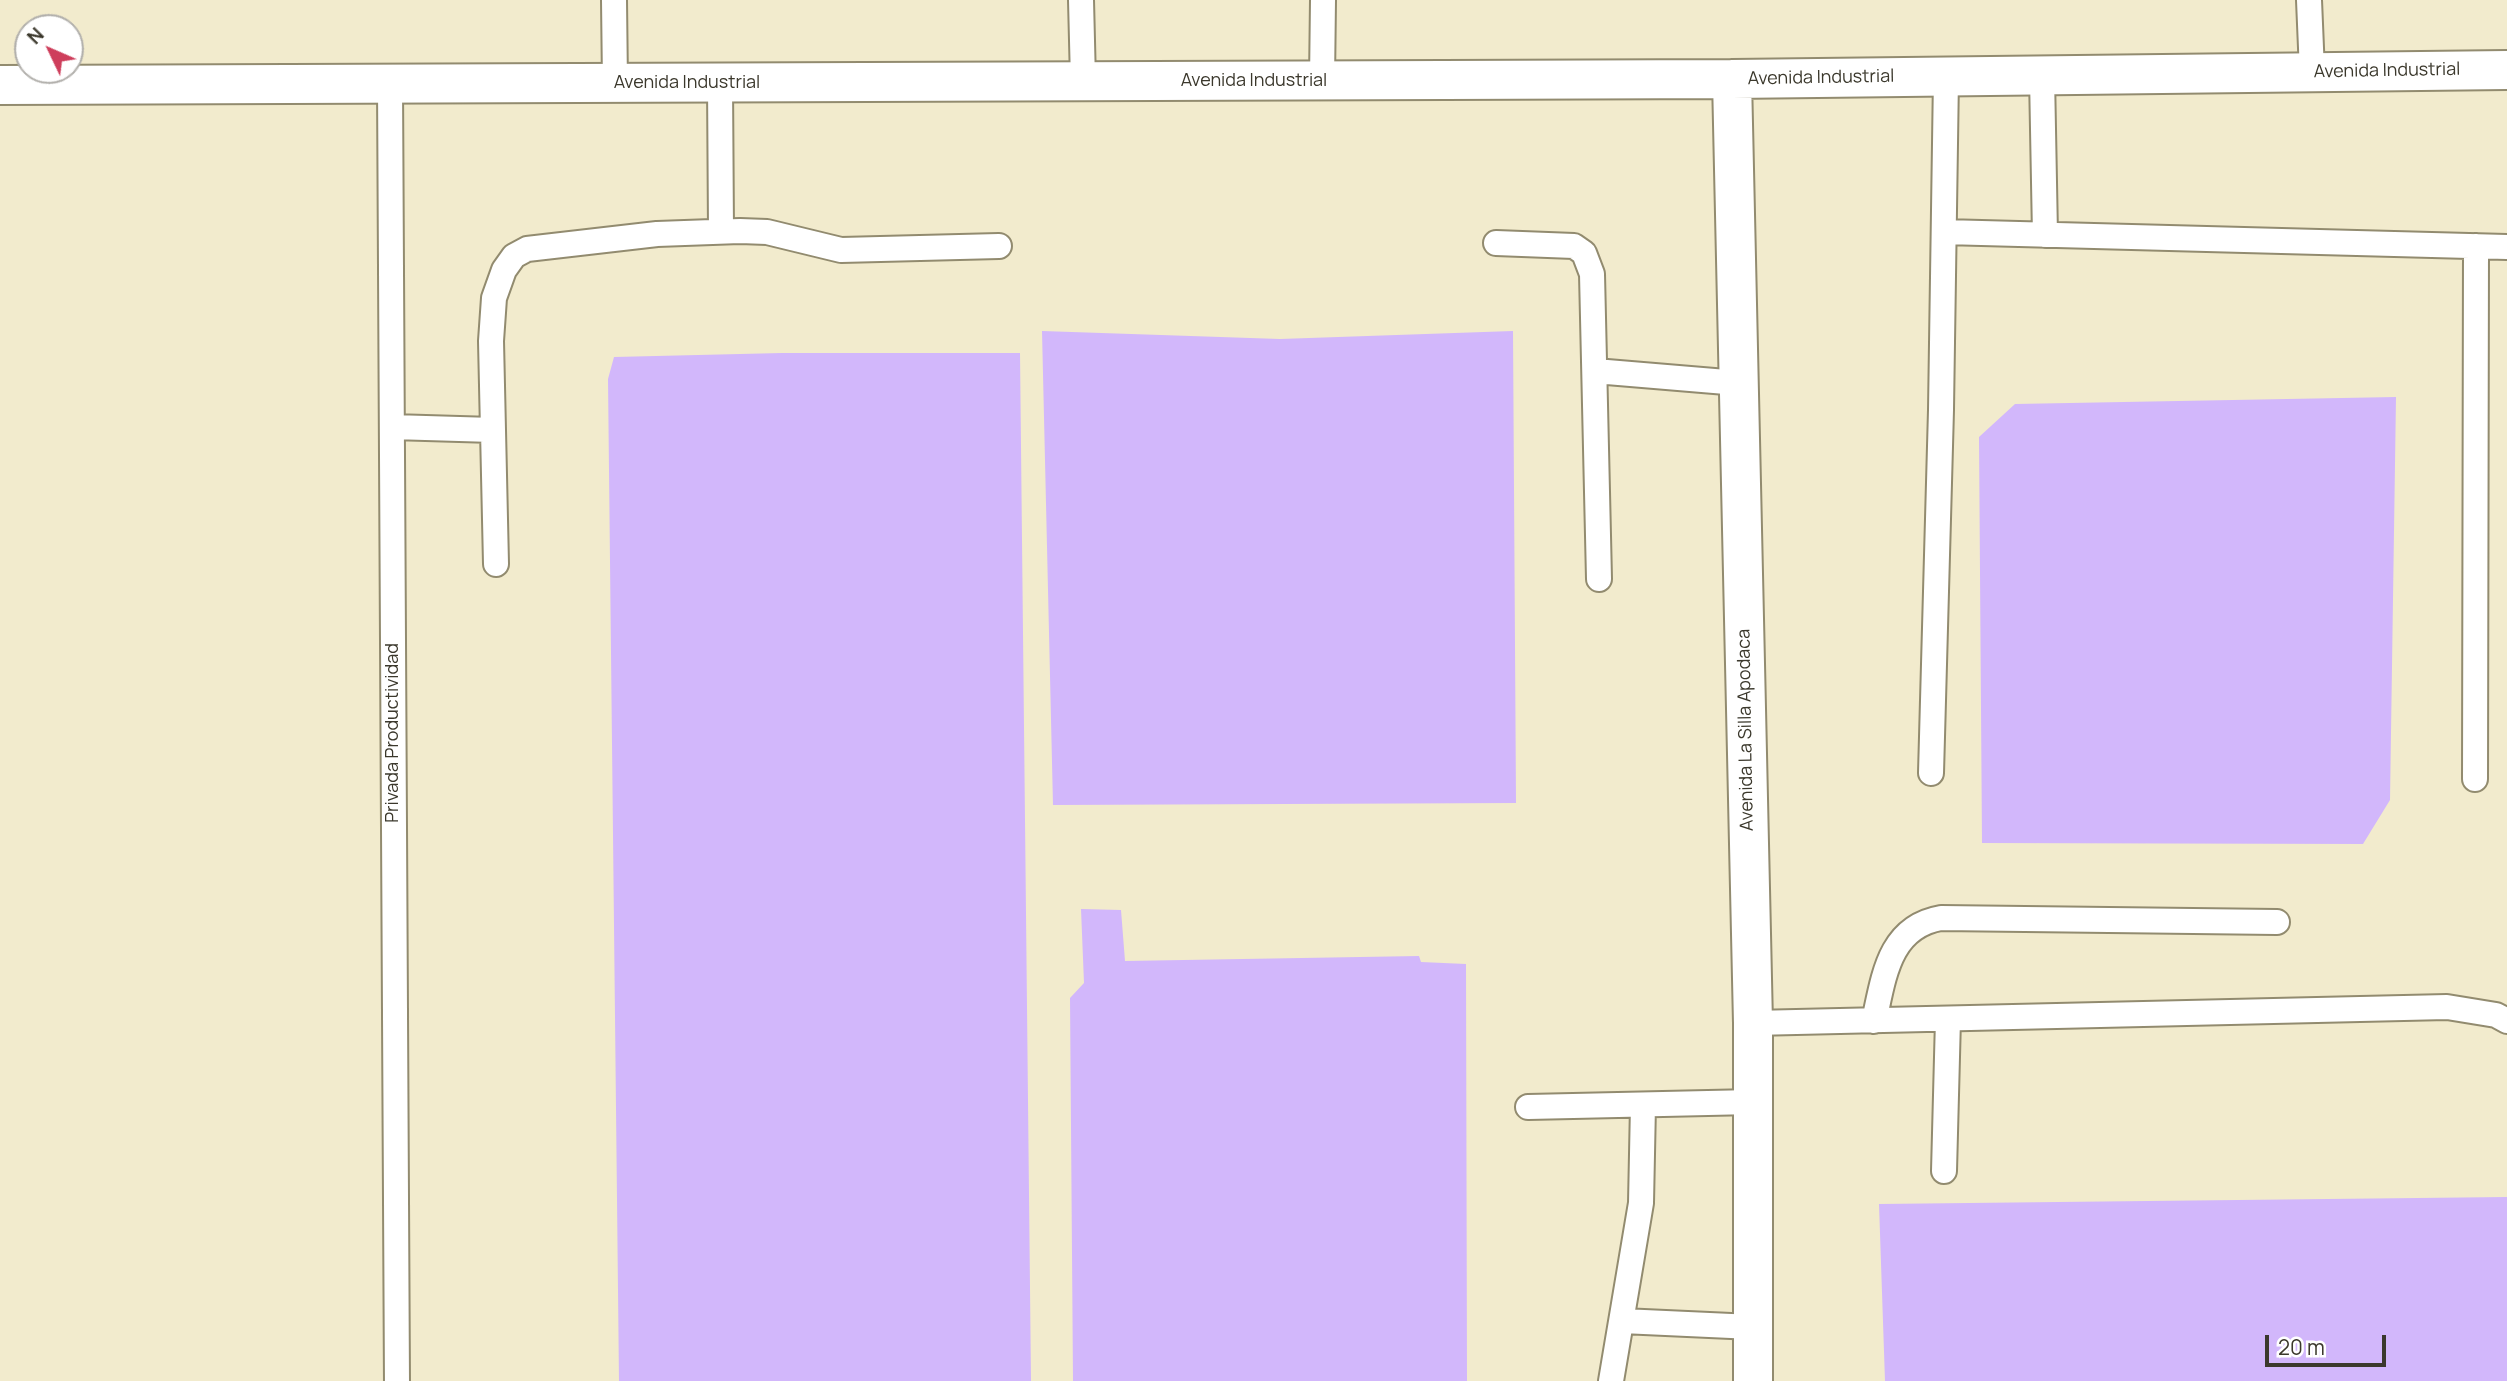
<!DOCTYPE html>
<style>
body{margin:0}
#map{position:relative;width:2507px;height:1381px;overflow:hidden;background:#f2ebcd;font-family:Manrope,sans-serif}
canvas{display:block}
.north{position:absolute;left:14px;top:14px;width:70px;height:70px;box-sizing:border-box;background:#fff;border:2px solid #b1afab;border-radius:50%;rotate:314deg;font-size:19px;font-weight:700;line-height:28px;text-align:center;color:#3b382c}
.north::after{content:'';display:block;margin:auto;width:24px;height:32px;background:#ce3e5b;clip-path:polygon(50% 0,100% 100%,50% 72%,0 100%)}
.scale{position:absolute;left:2265px;top:1335px;width:121px;height:32px;box-sizing:border-box;border:4px solid #3b382c;border-top:0;padding-left:9px;font-size:21px;line-height:24px;white-space:nowrap;color:#3b382c;-webkit-text-stroke:5px #fff;paint-order:stroke}
</style>
<div id="map">
<canvas width="2507" height="1381"></canvas>
<div class="north">N</div>
<div class="scale">20 m</div>
</div>
<script>
const ctx = document.querySelector('canvas').getContext('2d');
ctx.lineJoin = 'round';
function fill(path, color) { ctx.fillStyle = color; ctx.fill(path, 'evenodd'); }
function strokePath(path, color, width, dash) { ctx.strokeStyle = color; ctx.lineWidth = width; ctx.lineCap = dash ? 'butt' : 'round'; ctx.setLineDash(dash || []); ctx.stroke(path); }
function drawText(font, color, halo, rows, align = 'center') {
  ctx.font = font + ' Manrope,sans-serif'; ctx.lineWidth = 6; ctx.setLineDash([]); ctx.textBaseline = 'middle'; ctx.strokeStyle = halo; ctx.fillStyle = color; for (const [text, x, y, turn = 0] of rows) {
    ctx.save(); ctx.translate(x, y); ctx.rotate((+turn || 0) * Math.PI / 180); ctx.textAlign = isNaN(turn) ? turn : align; if (halo) ctx.strokeText(text, 0, 0); ctx.fillText(text, 0, 0); ctx.restore();
  }
}
fill(new Path2D(`
 M1042,331L1280,339L1513,331L1516,803L1053,805Z
 M782,353H1020L1031,1381H619L608,379L614,357Z
 M2396,397L2390,800L2363,844L1982,843L1979,437L2015,404Z
 M1081,909L1121,910L1125,961L1419,956L1421,962L1466,964L1467,1381H1073L1070,998L1084,983Z
 M2507,1197V1381H1885L1879,1204Z`), '#d2b7fb');
const service = new Path2D(`
 M614,0L615,83
 M1081,0L1083,81
 M2309,0L2312,72
 M2042,76L2045,235
 M1322,81L1323,0
 M720,83L721,231
 M390,84L397,1381
 M1944,232L2507,247
 M1496,243L1574,246L1584,253L1592,274L1599,579
 M1595,371L1738,383
 M392,427L493,430
 M496,564L491,341L494,298L504,270L514,256L527,249L657,234L740,231L767,232L841,250L999,246
 M1931,773L1941,410L1946,77
 M2475,779L2476,246
 M1874,1021C1884,976 1889,927 1941,918L2277,922
 M1753,1023L2447,1007L2496,1015L2507,1021
 M1528,1107L1753,1102
 M1944,1171L1948,1019
 M1622,1321L1753,1327
 M1611,1381L1641,1203L1643,1105`);
const minor = new Path2D(`
 M1732,79L1753,1023V1381
 M0,85L1732,79L2507,70`);
strokePath(service, '#928b6f', 28);
strokePath(minor, '#928b6f', 42);
strokePath(service, '#fff', 24);
strokePath(minor, '#fff', 38);
drawText('18px', '#3b382c', '#fff', [
 ["Avenida Industrial",2387,71,-1],
 ["Avenida Industrial",1821,78,-1],
 ["Avenida Industrial",1254,81],
 ["Avenida Industrial",687,83],
 ["Avenida La Silla Apodaca",1746,730,-91],
 ["Privada Productividad",393,733,-90]
]);
</script>
